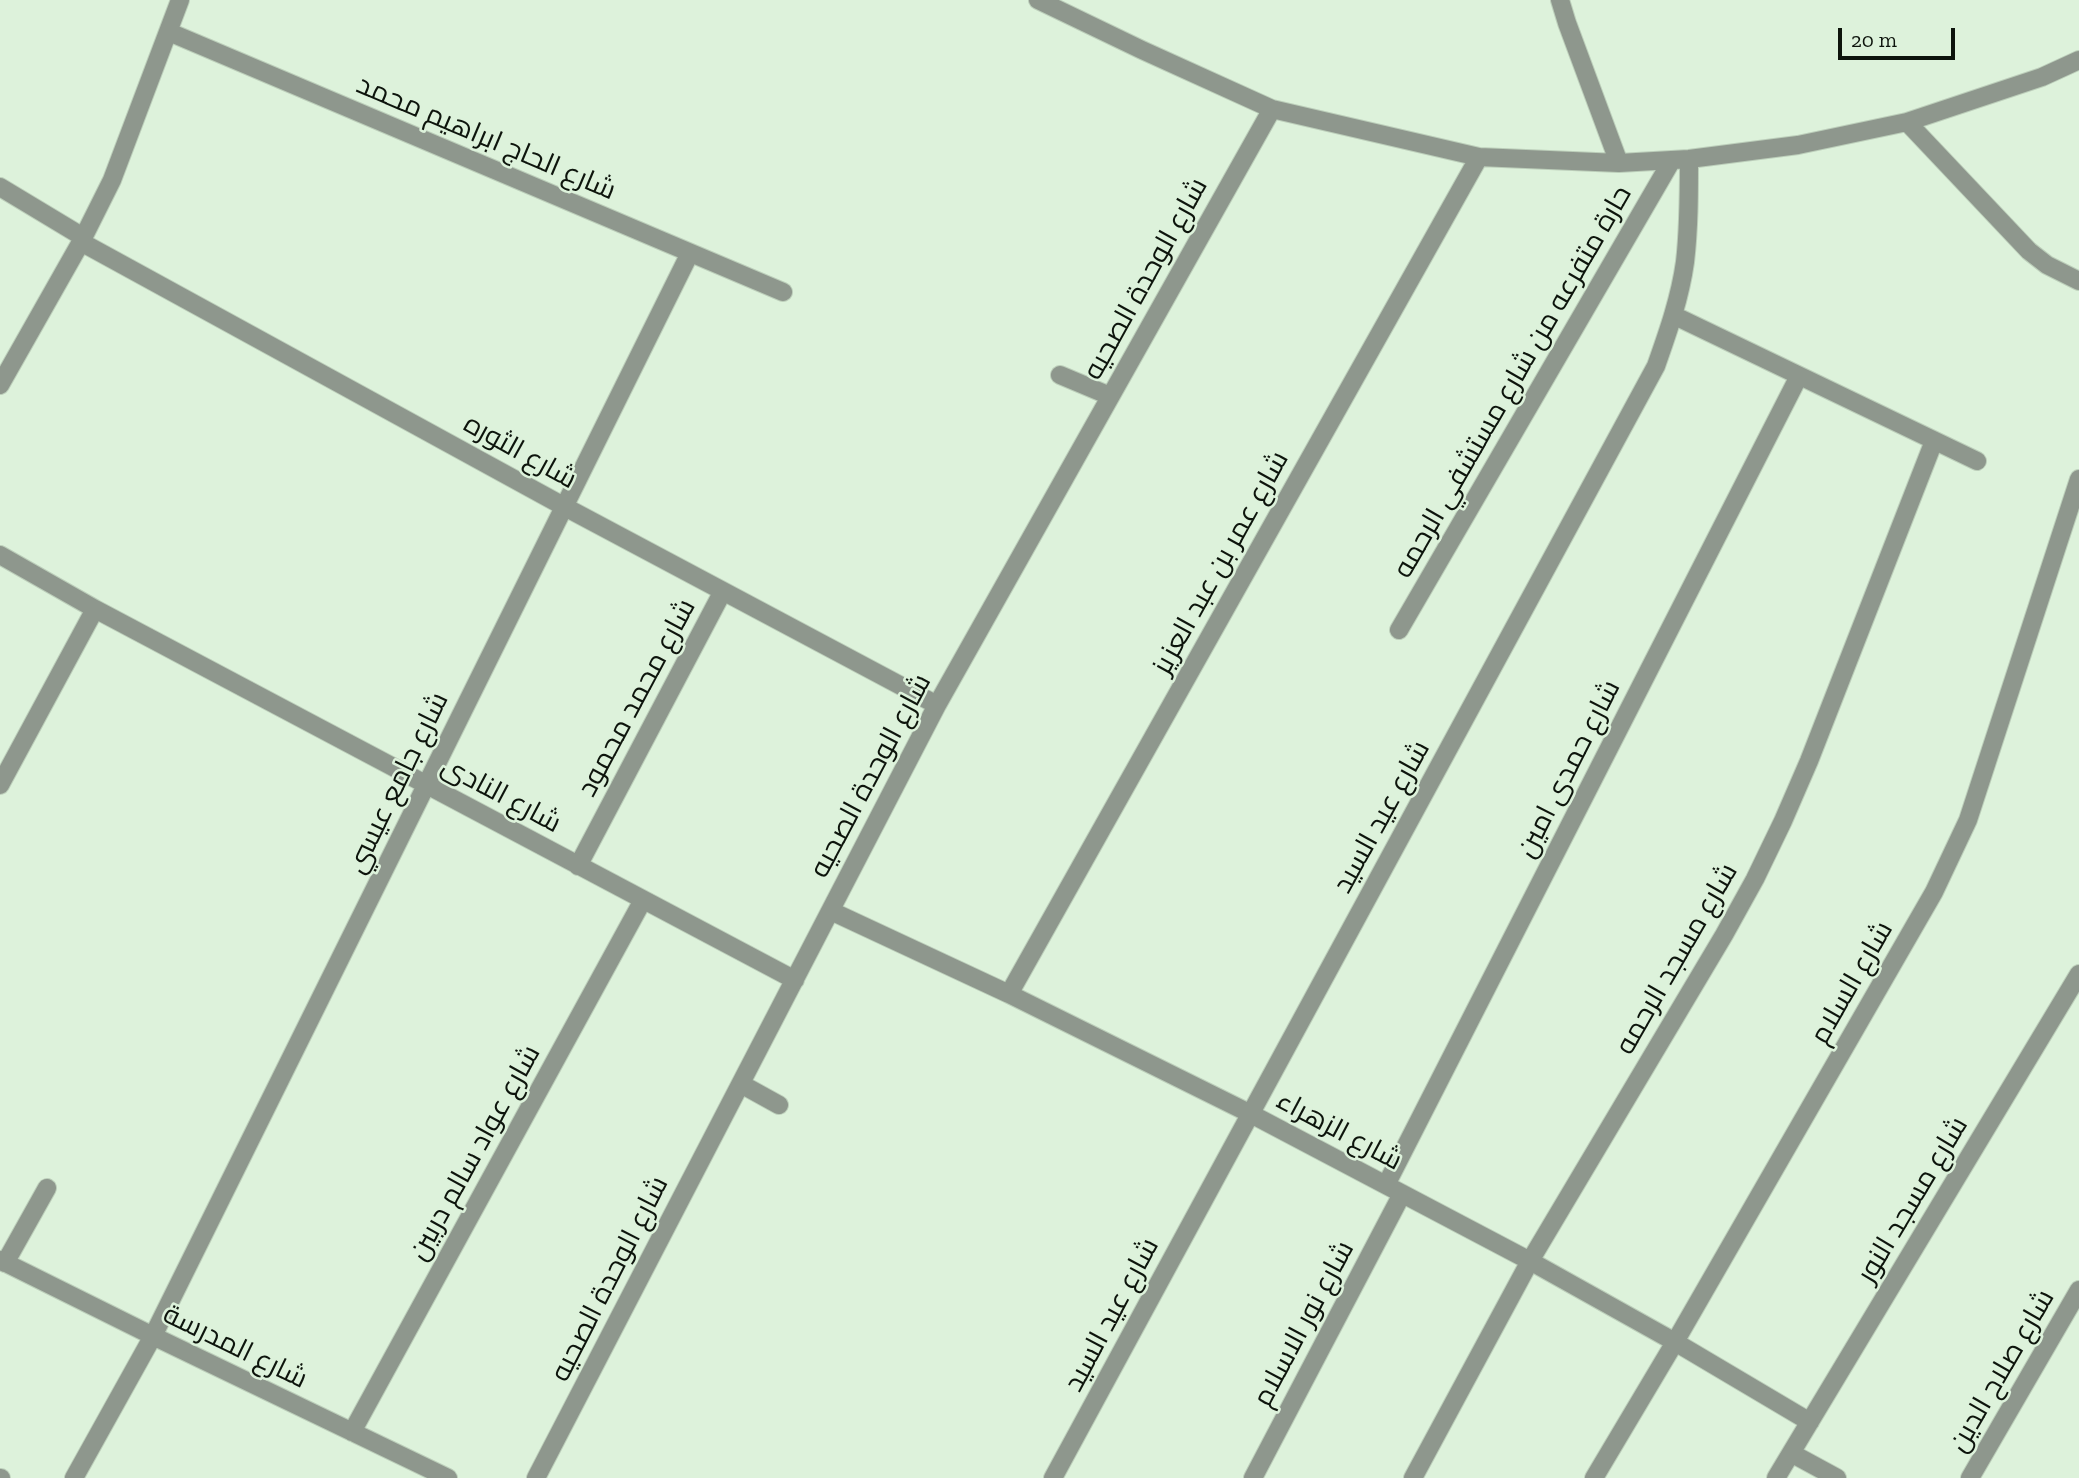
<!DOCTYPE html>
<meta charset="utf-8">
<style>
body{margin:0}
#map{position:relative;width:2079px;height:1478px;overflow:hidden;background:#ddf2db;font-family:"Zilla Slab",serif}
canvas{display:block}
.scale{position:absolute;left:1838px;top:28px;width:117px;height:32px;box-sizing:border-box;border:4px solid #0d140c;border-top:0;padding-left:9px;font-size:21px;line-height:24px;white-space:nowrap;color:#0d140c;-webkit-text-stroke:5px #ddf2db;paint-order:stroke}
</style>
<div id="map">
<canvas width="2079" height="1478"></canvas>
<div class="scale">20 m</div>
</div>
<script>
const ctx = document.querySelector('canvas').getContext('2d');
ctx.lineJoin = 'round';
function strokePath(path, color, width, dash) { ctx.strokeStyle = color; ctx.lineWidth = width; ctx.lineCap = dash ? 'butt' : 'round'; ctx.setLineDash(dash || []); ctx.stroke(path); }
function drawText(font, color, halo, rows, align = 'center') {
  ctx.font = font + ' "Zilla Slab",Cairo,serif'; ctx.lineWidth = 5; ctx.setLineDash([]); ctx.textBaseline = 'middle'; ctx.strokeStyle = halo; ctx.fillStyle = color; for (const [text, x, y, turn = 0] of rows) {
    ctx.save(); ctx.translate(x, y); ctx.rotate((+turn || 0) * Math.PI / 180); ctx.textAlign = isNaN(turn) ? turn : align; if (halo) ctx.strokeText(text, 0, 0); ctx.fillText(text, 0, 0); ctx.restore();
  }
}
const minor = new Path2D(`
 M1038,0L1142,50L1272,109L1479,157L1619,163L1689,159L1798,145L1907,122L2042,77L2079,60
 M1560,0L1567,23L1619,163
 M169,32L783,292
 M1907,122L2029,251L2047,265L2079,281
 M0,187L83,237
 M81,242L565,507L937,705
 M1673,315L1977,461
 M1060,375L1110,396
 M0,385L81,242L112,180L180,0
 M0,555L95,609L795,980
 M1399,630L1672,160
 M0,785L95,609
 M578,866L723,591
 M831,911L1009,994L1251,1114L1530,1261L1675,1342L1810,1422
 M1009,994L1479,157
 M741,1084L779,1105
 M1386,1185L1799,376
 M0,1260L153,1336L448,1478
 M5,1263L47,1188
 M352,1432L643,900
 M1791,1453L1837,1478
 M0,1478H1
 M74,1478L153,1336L690,253
 M536,1478L937,705L1272,109
 M1053,1478L1656,366C1668,332 1680,298 1685,262C1689,228 1689,194 1689,159
 M1253,1478L1402,1194
 M1413,1478L1530,1261L1724,935L1755,879L1783,821L1809,761L1934,441
 M1594,1478L1675,1342L1934,892L1968,820L2079,479
 M1776,1478L2079,974
 M1970,1478L2079,1290`);
strokePath(minor, '#bcceba', 20);
strokePath(minor, '#8e978d', 18);
drawText('28px', '#0d140c', '#ddf2db', [
 ["شارع الحاج ابراهيم محمد",486,138,23],
 ["شارع الوحدة الصحيه",1146,279,-61],
 ["حارة متفرعه من شارع مستشفي الرحمه",1513,382,-60],
 ["شارع الثوره",520,452,29],
 ["شارع عمر بن عبد العزيز",1221,563,-61],
 ["شارع محمد محمود",637,698,-62],
 ["شارع حمدى امين",1569,769,-63],
 ["شارع الوحدة الصحيه",871,776,-62],
 ["شارع جامع عيسي",398,783,-64],
 ["شارع النادى",501,795,28],
 ["شارع عيد السيد",1382,817,-61],
 ["شارع مسجد الرحمه",1677,959,-60],
 ["شارع السلام",1852,983,-60],
 ["شارع الزهراء",1339,1131,28],
 ["شارع عواد سالم دربين",475,1153,-61],
 ["شارع مسجد النور",1913,1200,-59],
 ["شارع الوحدة الصحيه",610,1279,-63],
 ["شارع عيد السيد",1112,1315,-62],
 ["شارع نور الاسلام",1304,1324,-62],
 ["شارع المدرسة",235,1347,26],
 ["شارع صلاح الدين",2002,1371,-60]
]);
</script>
